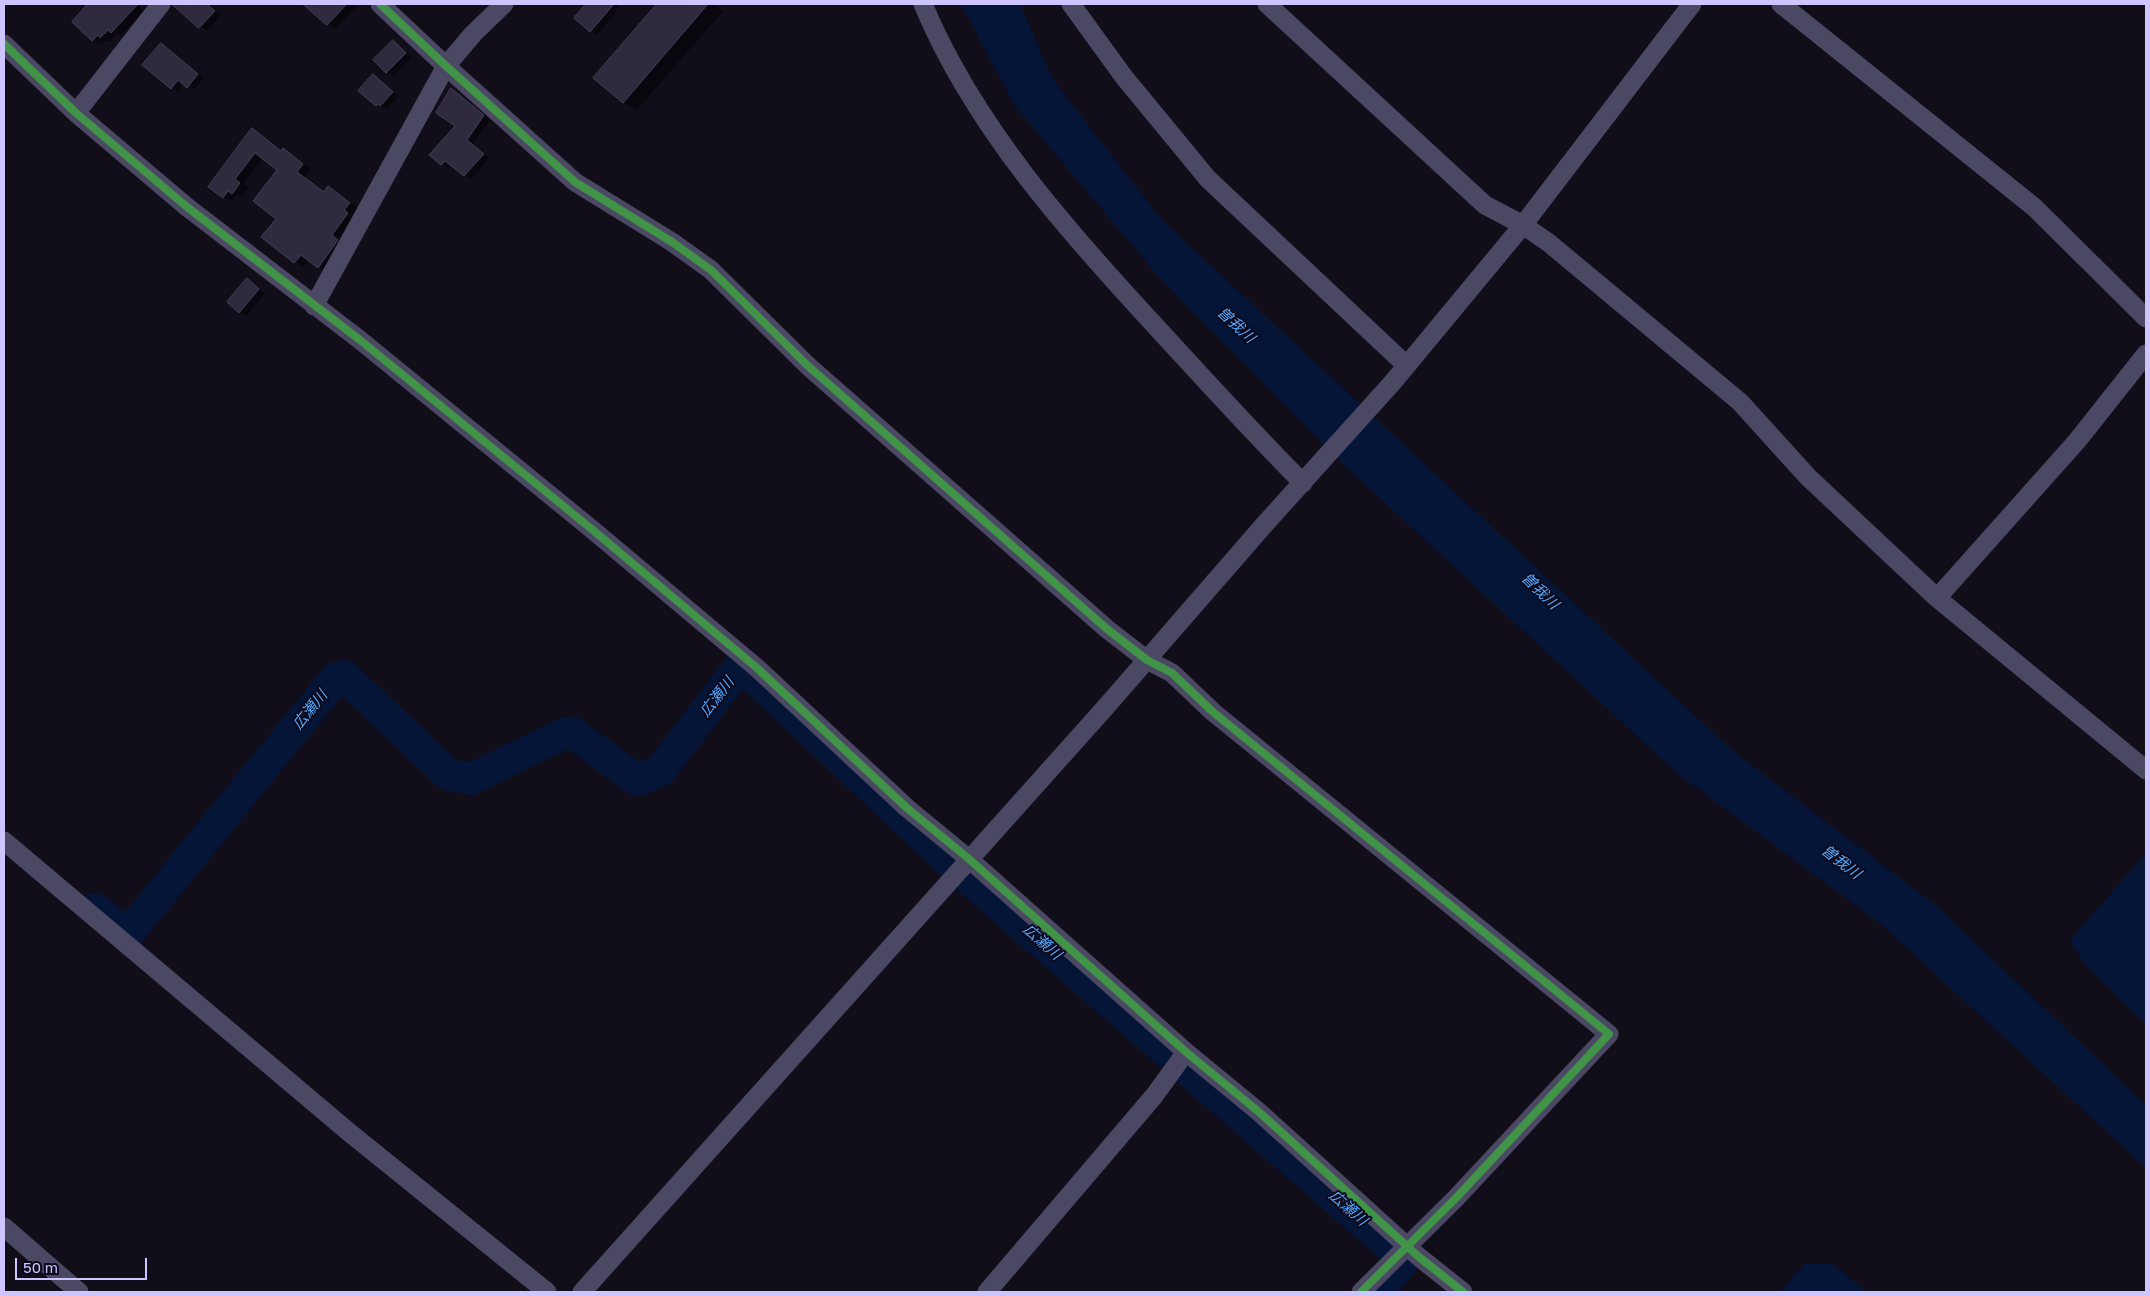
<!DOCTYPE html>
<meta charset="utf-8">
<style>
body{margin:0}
#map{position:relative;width:2150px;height:1296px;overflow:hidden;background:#110e19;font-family:"Golos Text",sans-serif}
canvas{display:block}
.frame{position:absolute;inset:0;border:5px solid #cec5ff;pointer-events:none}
.scale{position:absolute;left:15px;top:1258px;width:132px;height:22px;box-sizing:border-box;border:2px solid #cec5ff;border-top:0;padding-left:6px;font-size:15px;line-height:18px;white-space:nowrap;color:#cec5ff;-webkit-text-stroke:4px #0e0a1d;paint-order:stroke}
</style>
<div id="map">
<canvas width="2150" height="1296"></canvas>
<div class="frame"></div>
<div class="scale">50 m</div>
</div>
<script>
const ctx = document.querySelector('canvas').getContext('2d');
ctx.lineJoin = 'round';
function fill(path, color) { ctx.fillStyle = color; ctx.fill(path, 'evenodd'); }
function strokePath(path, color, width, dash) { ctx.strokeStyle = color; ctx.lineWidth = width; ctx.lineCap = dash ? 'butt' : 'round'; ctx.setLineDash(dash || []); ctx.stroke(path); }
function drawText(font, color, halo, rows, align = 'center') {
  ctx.font = font + ' "Golos Text","Noto Sans JP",sans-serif'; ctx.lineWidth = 4; ctx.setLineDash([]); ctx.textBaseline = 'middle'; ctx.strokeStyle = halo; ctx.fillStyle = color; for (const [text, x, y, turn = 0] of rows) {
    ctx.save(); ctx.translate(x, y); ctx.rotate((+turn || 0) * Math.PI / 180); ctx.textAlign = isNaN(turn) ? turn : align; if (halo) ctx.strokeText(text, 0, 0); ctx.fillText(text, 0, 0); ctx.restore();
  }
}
fill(new Path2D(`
 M961,4H1020L1052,78L1160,218L1734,752L1933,903L2146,1105V1168L1882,925L1677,773L1342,463L1159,277L1015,106Z
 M2146,853V1024L2086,966L2070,940Z
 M1832,1263L1866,1292H1781L1804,1264Z`), '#051538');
fill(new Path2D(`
 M86,4H137L143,11L121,36L116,34L110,42L106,40L102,45L93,40L73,22L86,8L84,6Z
 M181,4H207L221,15L207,31L178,8Z
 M305,4H359L335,29Z
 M588,4H615L619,7L615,11L616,13L597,35L575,17Z
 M659,4H714L723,11L637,110L623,102L595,78Z
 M393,41L412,57L394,76L387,72Z
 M161,44L204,78L193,90L184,84L178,92L143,65Z
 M373,75L399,96L387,109L385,107L384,109L377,105L360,90Z
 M452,89L490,120L473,144L490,158L471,179L451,164L448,168L431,155L456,126Z
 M252,130L282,151L284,150L292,155L311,169L304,178L325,193L329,188L358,208L352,216L356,219L339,240L345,245L327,272L309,260L303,267L263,237L278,218L279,170L263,158L243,184L248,188L241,198L237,195L232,202L223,197Z
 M247,280L265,294L246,316L240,312Z`), '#0007');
strokePath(new Path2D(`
 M95,909L127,935L336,678L344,676L449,775L471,779L565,733H573L637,780L660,771L741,665L955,867L1405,1259L1376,1292`), '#051538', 32);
const building = new Path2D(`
 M88,4H138L111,33L108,30L100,38L98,35L92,41L72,22Z
 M172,4H207L215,11L199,28Z
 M303,4H347L327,25Z
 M586,4H614L590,32L574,18Z
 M657,4H708L623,103L593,78Z
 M393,40L406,53L386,73L373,60Z
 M161,43L198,74L187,88L178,80L171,89L142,65Z
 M373,74L393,92L380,106L378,104L376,106L358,91Z
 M451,88L484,115L467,140L484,154L464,176L445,161L441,165L429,155L455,126L436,113Z
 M252,128L281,151L283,148L303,164L297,172L324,192L328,186L350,203L344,210L348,213L332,235L338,240L318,268L301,255L294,263L261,237L276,219L253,201L277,170L255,153L235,179L240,183L232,194L228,191L223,198L208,187Z
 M247,278L259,289L239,313L227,302Z`);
fill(building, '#2f2a3d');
strokePath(building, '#443f58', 1);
strokePath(new Path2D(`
 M380,4L446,66L575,182L672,242L711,270L807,365L1107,629L1147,660L1172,673L1213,712L1609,1034L1456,1198L1361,1292
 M923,4C974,127 1070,234 1160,331C1207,382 1254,434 1303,483
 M1071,4L1124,77L1208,179L1406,365
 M1267,4L1485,205L1523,225L1549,243L1740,402L1808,477L1937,598L2146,770
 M1781,4L2034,207L2146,318
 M4,44L76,113L187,207L360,340L594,531L757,668L907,808L969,859L1186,1052L1259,1112L1419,1257L1463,1292
 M76,113L161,4
 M314,306L446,66L473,34L504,4
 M1937,598L2077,441L2146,354
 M4,841L350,1133L547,1292
 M4,1227L79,1292
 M582,1292L1104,709L1264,525L1393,382L1523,225L1692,4
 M987,1292L1154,1096L1186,1052`), '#4a4863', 19);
strokePath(new Path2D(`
 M380,4L446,66L575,182L672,242L711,270L807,365L1107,629L1147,660L1172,673L1213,712L1609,1034L1456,1198L1361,1292
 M4,44L76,113L187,207L360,340L594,531L757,668L907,808L969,859L1186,1052L1259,1112L1419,1257L1463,1292`), '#419447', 8);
drawText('italic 15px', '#53a9ff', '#0e0a1d', [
 ["曽我川",1236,325,43],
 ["曽我川",1540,591,44],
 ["広瀬川",717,697,-52],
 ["広瀬川",310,710,-51],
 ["曽我川",1841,862,38],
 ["広瀬川",1042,942,41],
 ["広瀬川",1348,1208,41]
]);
</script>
